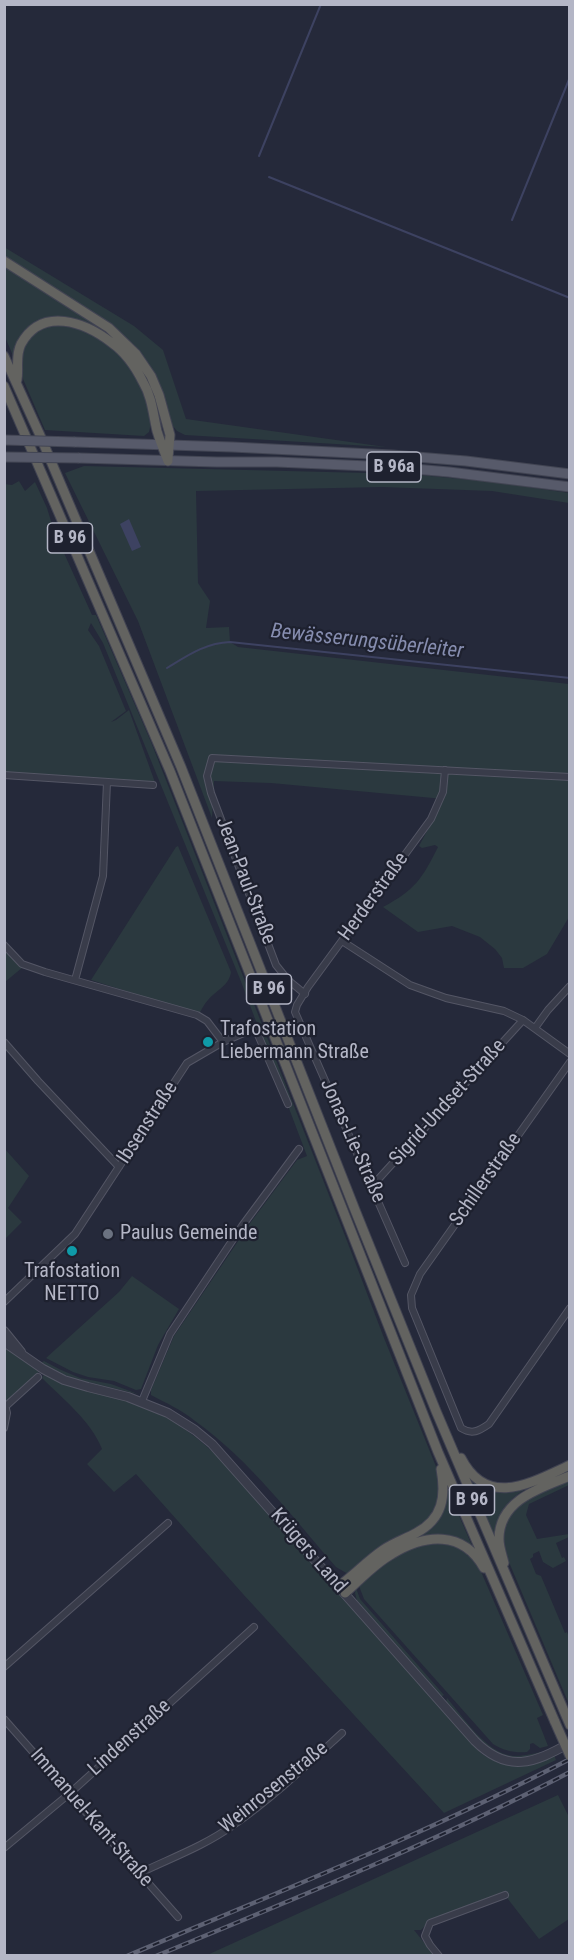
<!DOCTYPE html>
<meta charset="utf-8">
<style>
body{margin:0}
#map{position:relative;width:574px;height:1960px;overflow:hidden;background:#25293a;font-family:"Roboto Condensed",sans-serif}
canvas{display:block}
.frame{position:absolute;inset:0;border:6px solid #b4b6c6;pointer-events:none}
</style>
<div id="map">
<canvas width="574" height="1960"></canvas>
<div class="frame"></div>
</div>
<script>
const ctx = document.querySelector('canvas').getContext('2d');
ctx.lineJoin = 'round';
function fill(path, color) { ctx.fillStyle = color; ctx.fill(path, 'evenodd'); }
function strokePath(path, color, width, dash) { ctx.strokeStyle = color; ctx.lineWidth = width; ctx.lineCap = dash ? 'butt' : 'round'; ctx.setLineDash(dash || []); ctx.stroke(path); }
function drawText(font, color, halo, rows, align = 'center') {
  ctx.font = font + ' "Roboto Condensed",sans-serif'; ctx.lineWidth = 4.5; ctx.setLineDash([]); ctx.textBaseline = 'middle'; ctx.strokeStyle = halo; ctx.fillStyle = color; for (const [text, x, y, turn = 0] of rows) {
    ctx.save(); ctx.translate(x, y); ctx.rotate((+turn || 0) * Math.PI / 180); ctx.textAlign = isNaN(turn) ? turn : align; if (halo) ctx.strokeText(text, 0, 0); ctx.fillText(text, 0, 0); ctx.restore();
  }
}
fill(new Path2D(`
 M4,247L134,326L163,350L186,419L386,447L185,435L177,431L171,424L151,423L149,432L144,436L45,430L5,337Z
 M84,466L409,474L493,482L569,493V503L492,491L382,487L196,491L198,583L210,601L206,628L229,627L230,642L238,647L569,684V917L547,954L523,968H504L502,958L495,949L480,937L452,926L418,932L383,907C415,890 422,879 438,847L435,845L422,848L419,846L444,799L271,783L214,781L212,818L138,621L65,473Z
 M19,481L25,491L35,482L47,508L54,531L92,615H96L151,742L347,1241L384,1338L439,1474L441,1498L428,1521L348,1574L336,1567C292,1517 250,1460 195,1421C182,1410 166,1403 151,1395V1390L174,1336L251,1222L297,1160L307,1156L240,979L103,643L91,623L88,630L99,646L126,711L111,722L116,720L129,710L157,788L153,785L5,775L4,484L12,485Z
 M178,846L231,972C229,986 216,990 208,1000C204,1004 202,1009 199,1014L91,980L176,847Z
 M5,947L23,967L5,982Z
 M4,1148L29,1176L8,1208L22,1222L5,1239Z
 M132,1276L179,1309L158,1345L141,1389L136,1390L114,1381L88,1377L73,1372L46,1358L119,1292Z
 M4,1347L40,1371L8,1401L6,1402Z
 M44,1361L59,1369L80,1378L111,1384L138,1394L76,1380L52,1370L41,1363Z
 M44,1374C73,1389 97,1391 127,1400C171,1414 204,1441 235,1474L482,1754C507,1770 528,1768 554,1755L556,1760L444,1813L243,1594L136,1474L114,1492L87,1464L102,1449C91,1421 63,1399 42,1378Z
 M569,1468V1471C547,1480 516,1488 503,1510C498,1519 498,1529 496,1539L469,1477L488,1489Z
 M569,1478V1485L529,1504L526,1515L537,1539L569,1534V1537L556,1543L562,1558L564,1557L566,1561L553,1568L543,1562L539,1551L533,1554V1557L530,1559L536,1574L541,1576L565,1633L567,1632L569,1637V1704L503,1548L504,1526L518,1504Z
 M447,1490H448L473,1548C447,1537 441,1531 412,1540L419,1535Z
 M425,1543H447L467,1551V1556H470L479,1567L543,1715L537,1718L548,1746L540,1748L533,1743L530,1744V1749L527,1752C515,1753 504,1751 493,1744L364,1599L359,1586L388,1560Z
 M356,1588L360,1599L444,1695L441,1697L357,1601L355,1593Z
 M447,1698C464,1718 486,1753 513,1756C523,1756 532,1754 541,1752L542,1753C493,1770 475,1735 446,1702Z
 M558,1795L569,1817V1919L539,1939L504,1894L427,1924L421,1930H414L434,1955L205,1956Z`), '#2b393f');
fill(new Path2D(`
 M129,519L141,547L132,551L120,524Z`), '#3d4261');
strokePath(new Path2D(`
 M259,156L321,4
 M269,177L570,298
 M512,220L570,77
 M167,668C187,656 205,643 230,642L570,678`), '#3d4261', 2);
const minor = new Path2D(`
 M4,775L153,785
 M342,941L410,985L446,998L504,1011L523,1020L570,1054
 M4,945L22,964L45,972L197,1015L207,1021L223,1042
 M75,980L103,876L107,782
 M305,994L288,980L276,965L211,793L207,776L212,758L570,777
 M535,1028L548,1010L570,986
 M4,1042L38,1081L119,1167
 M570,1062L420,1274L411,1295L412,1308L461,1428C472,1435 479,1431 489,1424L570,1308
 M373,1185L523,1020
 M405,1263L295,1012L297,1005L308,987L431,819L443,792L445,770
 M4,1302L75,1234L187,1063L223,1042L255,1028L288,1104
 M142,1401L170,1334L242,1226L299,1149
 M6,1406L38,1377
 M4,1428L7,1413L5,1405
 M4,1667L168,1523
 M4,1719L178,1917
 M4,1848L69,1794L254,1627
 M140,1873C171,1858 204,1846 232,1826C271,1799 307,1765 342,1733
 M439,1956L430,1945L425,1936L430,1923L505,1895`);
const tertiary = new Path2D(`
 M4,1331L21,1352
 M4,1342L43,1369L64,1380L88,1387L128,1397L168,1413L195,1430L212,1444L475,1741C508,1774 534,1763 570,1743`);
const primary = new Path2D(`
 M75,442L232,447L392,455L466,461L570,474
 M79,458L217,462H277L391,467L449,472L570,487`);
const trunk = new Path2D(`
 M4,261L109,328L136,354L151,376L159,395L170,435L168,459
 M4,356L39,433L181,767L355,1210L436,1411L570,1725
 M17,380C19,368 15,356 21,344C42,306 85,322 112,343C125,352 136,368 143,382C152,397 153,414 157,431C160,441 164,451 168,461
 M4,386L170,771L438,1452L555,1722
 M461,1458C487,1509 531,1483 570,1465
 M504,1563C502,1555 499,1547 499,1539C499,1500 540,1488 570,1476
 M339,1586C354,1575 367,1561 383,1550C393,1543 405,1539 416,1533C443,1519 446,1496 441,1469
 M345,1593C360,1580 374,1564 392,1554C425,1534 463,1530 484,1568`);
strokePath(minor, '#545665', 8);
strokePath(tertiary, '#545665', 10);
strokePath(primary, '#424553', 11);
strokePath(trunk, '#414352', 11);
strokePath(minor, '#393c4a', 6);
strokePath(tertiary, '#393c4a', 8);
strokePath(primary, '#575a6a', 9);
strokePath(trunk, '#636360', 9);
const rail = new Path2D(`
 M127,1956C276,1893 426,1834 570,1759
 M156,1956C296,1898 436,1842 570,1772`);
strokePath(rail, '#5d6173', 4.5);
strokePath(rail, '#1e212f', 2, [7]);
const primaryBridge = new Path2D(`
 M4,440L75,442
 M4,457L79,458`);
const trunkBridge = new Path2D(`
 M555,1722L570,1756`);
strokePath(primaryBridge, '#424553', 11, []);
strokePath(trunkBridge, '#414352', 11, []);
strokePath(primaryBridge, '#575a6a', 9);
strokePath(trunkBridge, '#636360', 9);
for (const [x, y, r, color] of [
 [208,1042,6,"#0f9aa8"],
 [108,1234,6,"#6b7280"],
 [72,1251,6,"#0f9aa8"]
]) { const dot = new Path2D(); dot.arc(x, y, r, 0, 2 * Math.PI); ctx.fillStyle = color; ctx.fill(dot); strokePath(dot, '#1e212f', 2); }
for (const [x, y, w] of [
 [394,467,54],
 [70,538,45],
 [269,989,45],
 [472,1500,45]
]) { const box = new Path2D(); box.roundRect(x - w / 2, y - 15, w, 30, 4.5); ctx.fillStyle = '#1e212f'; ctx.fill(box); strokePath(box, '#b4b6c6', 1.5); }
drawText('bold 18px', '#b4b6c6', null, [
 ["B 96a",394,467],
 ["B 96",70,538],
 ["B 96",269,989],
 ["B 96",472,1500]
]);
drawText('20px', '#b4b6c6', '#1e212f', [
 ["Jean-Paul-Straße",245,881,69],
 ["Herderstraße",374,897,-54],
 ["Sigrid-Undset-Straße",448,1103,-48],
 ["Ibsenstraße",148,1123,-57],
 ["Jonas-Lie-Straße",352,1141,66],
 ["Schillerstraße",486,1180,-55],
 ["Krügers Land",308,1551,49],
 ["Lindenstraße",130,1738,-42],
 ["Weinrosenstraße",274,1788,-39],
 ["Immanuel-Kant-Straße",91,1818,49]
]);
drawText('20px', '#b4b6c6', '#1e212f', [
 ["Trafostation",220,1030],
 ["Liebermann Straße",220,1053],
 ["Paulus Gemeinde",120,1234],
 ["Trafostation",72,1272,"center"],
 ["NETTO",72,1295,"center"]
], 'left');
drawText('italic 21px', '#868daf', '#1e212f', [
 ["Bewässerungsüberleiter",367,642,6]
]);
</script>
